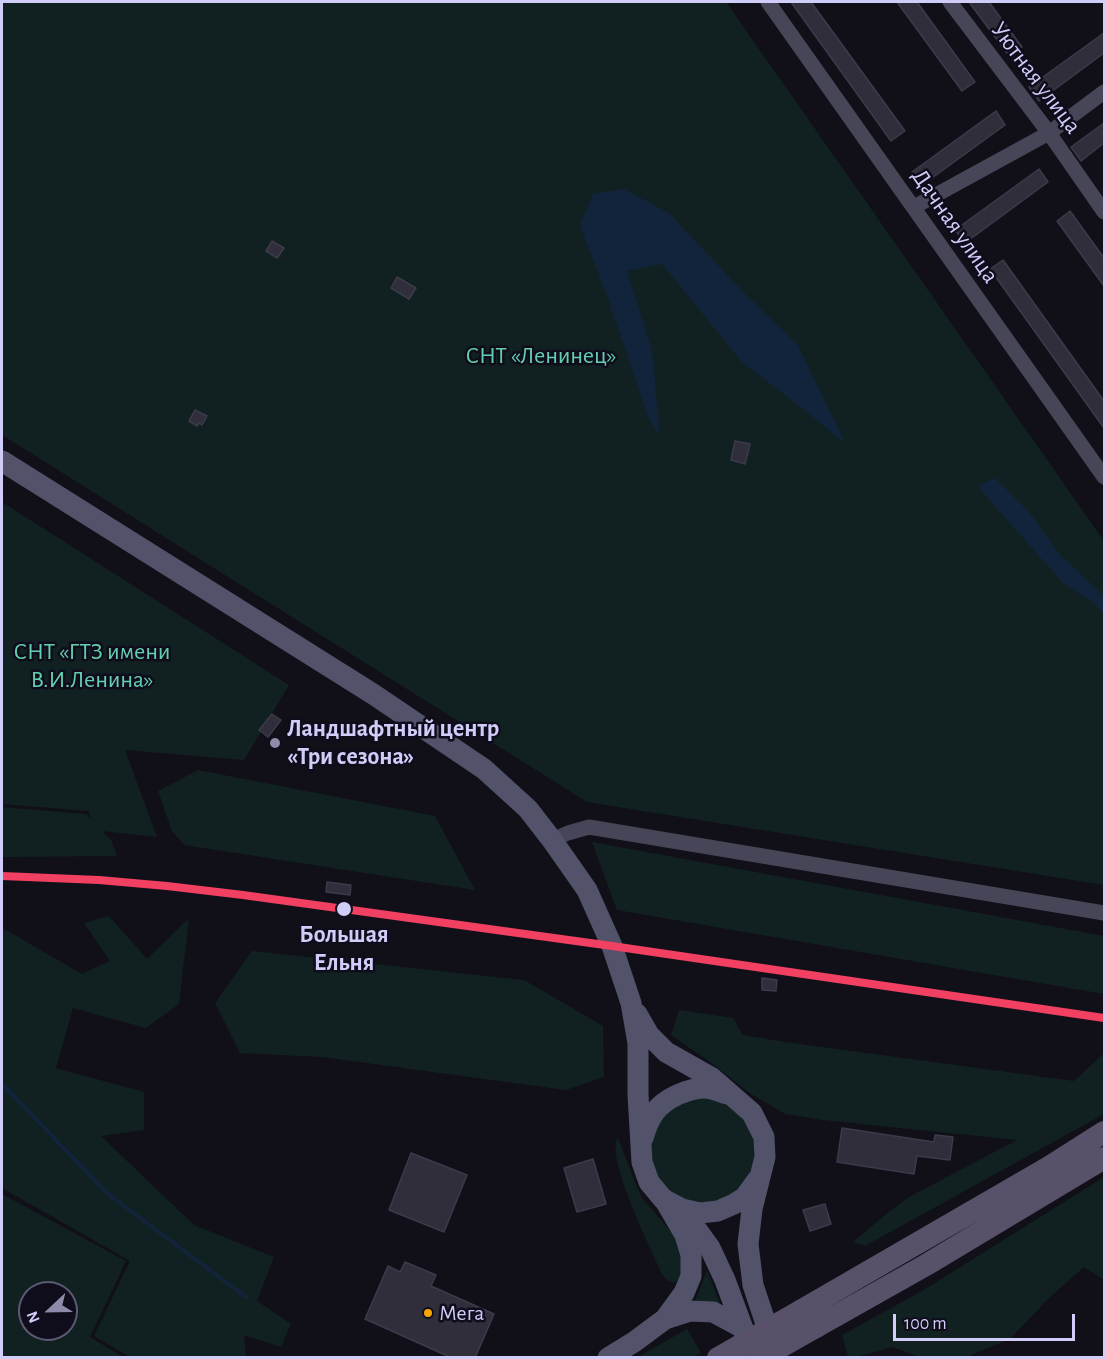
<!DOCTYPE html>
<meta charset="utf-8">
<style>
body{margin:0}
#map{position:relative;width:1106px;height:1359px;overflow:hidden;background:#111018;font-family:"Alegreya Sans",sans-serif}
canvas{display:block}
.frame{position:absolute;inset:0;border:3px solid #d0cdf9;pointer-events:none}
.north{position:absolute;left:18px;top:1281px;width:60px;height:60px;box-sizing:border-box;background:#0f0d1b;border:2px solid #5c5a74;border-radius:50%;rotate:248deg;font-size:16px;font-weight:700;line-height:24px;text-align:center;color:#d0cdf9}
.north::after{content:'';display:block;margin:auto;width:21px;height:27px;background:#8d8baa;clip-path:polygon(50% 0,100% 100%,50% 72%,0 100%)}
.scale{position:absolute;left:893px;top:1314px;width:182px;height:27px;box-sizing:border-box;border:3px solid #d0cdf9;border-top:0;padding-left:8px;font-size:18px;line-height:21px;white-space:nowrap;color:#d0cdf9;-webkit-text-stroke:4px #0f0d1b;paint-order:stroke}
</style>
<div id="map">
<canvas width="1106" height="1359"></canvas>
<div class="frame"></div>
<div class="north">N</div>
<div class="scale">100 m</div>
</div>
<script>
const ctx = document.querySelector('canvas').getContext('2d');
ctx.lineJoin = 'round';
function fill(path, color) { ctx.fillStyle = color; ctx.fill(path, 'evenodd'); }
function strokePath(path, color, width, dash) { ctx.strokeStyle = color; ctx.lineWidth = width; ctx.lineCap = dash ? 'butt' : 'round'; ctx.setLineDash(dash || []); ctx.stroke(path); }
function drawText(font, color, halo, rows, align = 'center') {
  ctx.font = font + ' "Alegreya Sans",sans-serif'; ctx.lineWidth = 5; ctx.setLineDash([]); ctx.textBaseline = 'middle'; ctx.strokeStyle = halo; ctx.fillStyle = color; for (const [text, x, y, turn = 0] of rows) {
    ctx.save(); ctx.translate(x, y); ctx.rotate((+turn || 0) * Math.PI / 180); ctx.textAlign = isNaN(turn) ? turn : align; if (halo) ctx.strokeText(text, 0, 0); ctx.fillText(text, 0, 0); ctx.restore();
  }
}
fill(new Path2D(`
 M2,2H726L1104,541V885L587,802L2,435Z
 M2,502L289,685L244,760L125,750L157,837L102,831L111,840L117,856L2,857V807L86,814L91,819L89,811L2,804Z
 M198,770L435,816L475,890L184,845L172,831L158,791Z
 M592,842L1104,936V994L617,910Z
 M109,916L147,959L189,918L179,1004L146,1028L73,1008L56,1068L144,1092V1130L101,1136L194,1225L274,1257L257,1301L291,1324L281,1347L244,1335L246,1357H130L94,1336L130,1261L2,1188V930H6L82,974L110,961L84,923Z
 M252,951L524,980L603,1026L604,1077L566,1090L322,1057L240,1053L215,1003Z
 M679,1010L733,1018L743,1035L785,1042L1074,1081L1104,1053V1114L865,1246L853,1242L885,1215L909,1197L1017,1140L823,1120L785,1114L751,1094L706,1059L671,1035Z
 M649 1150a53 53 0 1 1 106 0a53 53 0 1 1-106 0Z
 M617,1138L619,1140L634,1180L642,1198L673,1234L683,1253L681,1277L674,1283L667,1280L662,1274C651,1249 607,1161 617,1138Z
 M1104,1177V1280L1084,1267L1050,1297L1010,1339L966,1357H920L892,1347L856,1357H848L842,1335L922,1291Z
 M2,1194L126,1261L90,1337L123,1357H2ZM30,1293H66V1329H30Z
 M707,1270L723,1311L692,1309Z
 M687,1329L701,1353L694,1357H638Z`), '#112121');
fill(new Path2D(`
 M624,189L669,213L746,295L798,345L845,443L798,405L742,362L662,264L627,271L652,350L660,436L648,417L609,301L580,225L593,194Z
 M995,478L1030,513L1060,555L1104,596V613L1092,602L1064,584L985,495L978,485Z`), '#12243b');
strokePath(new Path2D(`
 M2,1084L108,1194L246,1297`), '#12243b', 4);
const building = new Path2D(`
 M791,2H811L905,131L891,141Z
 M897,2H917L975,82L962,91Z
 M969,2H989L1022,47L1009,56Z
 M1104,33V53L1039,101L1029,87Z
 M996,111L1005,125L921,186L912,172Z
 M1104,123V143L1081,161L1071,147Z
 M1039,169L1048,182L965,243L955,230Z
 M1070,211L1104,258V286L1057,221Z
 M272,241L284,248L277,258L266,251Z
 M1003,260L1104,401V428L990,269Z
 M397,277L416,288L409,299L391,288Z
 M195,410L207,416L202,425L199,423L197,426L189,421Z
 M735,441L750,444L745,464L731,460Z
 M272,714L281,720L268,737L259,730Z
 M327,882L351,885L350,895L326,892Z
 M762,978L777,980L776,991L762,990Z
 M842,1128L934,1142L935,1135L953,1137L950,1160L917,1156L914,1174L837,1162Z
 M411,1153L467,1175L444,1232L389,1210Z
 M593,1159L606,1204L577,1212L564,1168Z
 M825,1204L831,1224L810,1231L803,1210Z
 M405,1262L436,1275L431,1286L494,1314L475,1358H452L365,1319L388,1266L400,1272Z`);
fill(building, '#2f2e3a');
strokePath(building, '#3c3b4b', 1.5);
strokePath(new Path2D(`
 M768,2L1104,477
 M950,2L1049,133L1104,212
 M914,207L1049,133L1104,92
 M552,840L568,833L589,827L1104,913`), '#464658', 15);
strokePath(new Path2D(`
 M2,461L373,694L484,769L528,809L552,840L587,890L612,946L631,1003L638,1043V1095L642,1162L649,1182L663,1199L682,1209L700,1213L718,1211L734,1204L745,1197L758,1179
 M637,1014L649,1035L666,1052L712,1078L752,1113L764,1137L765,1157L752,1209L748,1244L753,1285L773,1345
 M643,1138C649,1117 656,1105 677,1095C686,1091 694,1088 704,1088C712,1088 720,1092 727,1094
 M684,1212L710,1248L725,1280L753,1356
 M665,1319L690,1311L713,1312L743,1328
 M608,1358L634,1342L665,1319L684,1293L691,1276V1255L685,1235L664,1199`), '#52536a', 21);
strokePath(new Path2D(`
 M802,1310L1049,1167L1104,1132
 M816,1327L926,1265L1104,1158`), '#585169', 22);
strokePath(new Path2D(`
 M718,1358L802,1310
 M761,1358L816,1327`), '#585169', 22);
strokePath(new Path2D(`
 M2,876L99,880L167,886L243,895L612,946L1104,1018`), '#f24062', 8);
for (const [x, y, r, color] of [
 [275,743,6,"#8d8baa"],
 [344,909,8,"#d0cdf9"],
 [428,1313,5,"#f7a600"]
]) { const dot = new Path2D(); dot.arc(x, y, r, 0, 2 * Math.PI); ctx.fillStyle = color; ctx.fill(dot); strokePath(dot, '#0f0d1b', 2); }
drawText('22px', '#d0cdf9', '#0f0d1b', [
 ["Мега",439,1313]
], 'left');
drawText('24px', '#d0cdf9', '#0f0d1b', [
 ["Уютная улица",1036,78,53],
 ["Дачная улица",955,226,55]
]);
drawText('24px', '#63cfae', '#0f0d1b', [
 ["СНТ «Ленинец»",541,356],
 ["СНТ «ГТЗ имени",92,652],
 ["В.И.Ленина»",92,680]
]);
drawText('bold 24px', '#d0cdf9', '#0f0d1b', [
 ["Ландшафтный центр",287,729],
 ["«Три сезона»",287,757]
], 'left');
drawText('bold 24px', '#d0cdf9', '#0f0d1b', [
 ["Большая",344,935],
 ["Ельня",344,963]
]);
</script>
